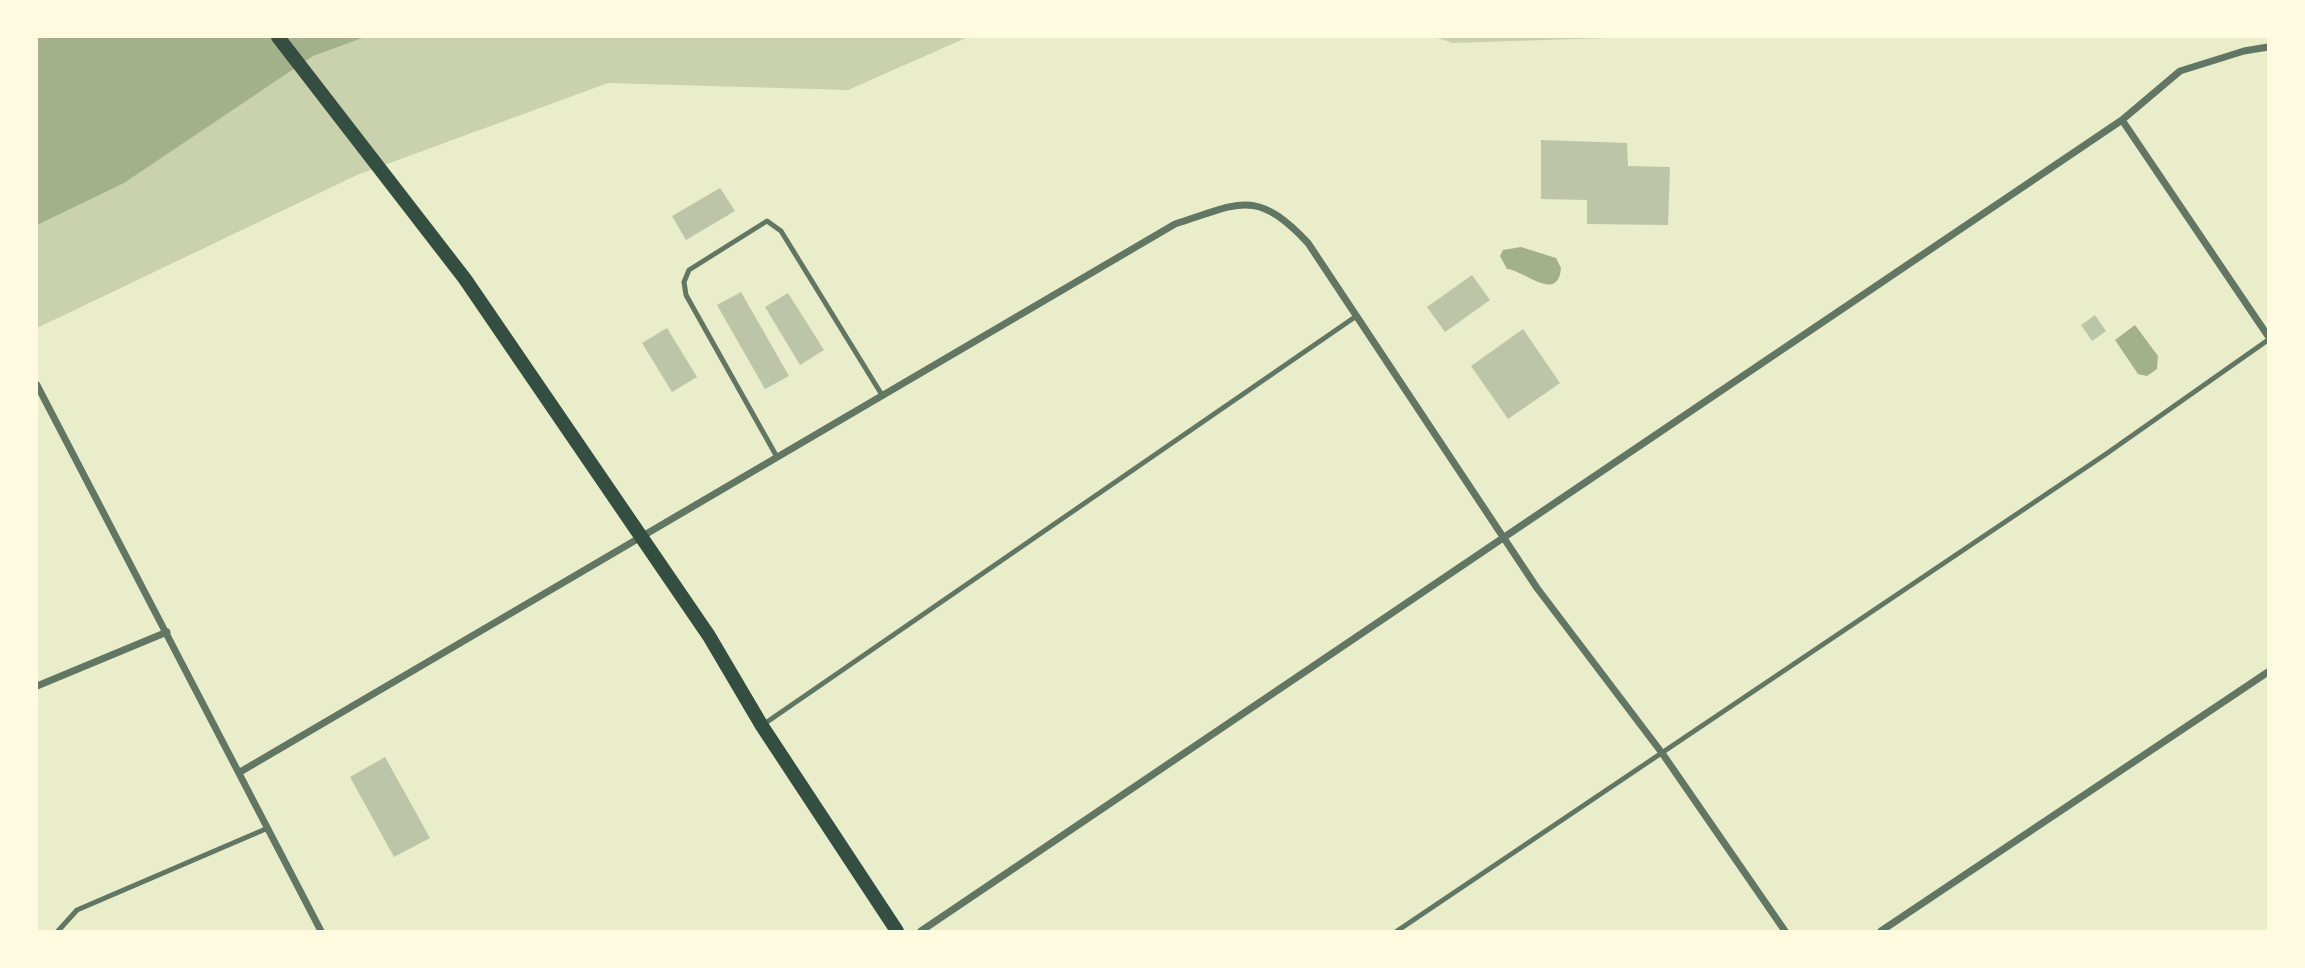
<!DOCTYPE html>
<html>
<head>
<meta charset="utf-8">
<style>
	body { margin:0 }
	#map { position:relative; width:2305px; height:968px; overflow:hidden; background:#e9edc9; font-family:"Public Sans",sans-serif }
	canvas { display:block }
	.frame { position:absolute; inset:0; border:38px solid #fefae0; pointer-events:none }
</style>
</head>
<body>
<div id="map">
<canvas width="2305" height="968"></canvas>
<div class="frame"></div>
</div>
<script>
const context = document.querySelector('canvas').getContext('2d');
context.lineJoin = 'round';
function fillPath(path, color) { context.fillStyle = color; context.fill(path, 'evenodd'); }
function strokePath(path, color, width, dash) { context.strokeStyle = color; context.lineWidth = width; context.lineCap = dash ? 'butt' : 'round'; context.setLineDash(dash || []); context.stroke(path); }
fillPath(new Path2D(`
	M37 37H968L848 90 608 83 357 175 37 328Z
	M1434 37H1638L1453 43Z`), '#cad2ad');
fillPath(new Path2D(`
	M37 37H365L313 56 124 183 37 225Z
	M1521 247 1556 258 1561 268C1558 304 1524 270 1507 269L1500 256 1503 250Z
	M2135 325 2158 356 2157 369 2147 376 2138 374 2115 340Z`), '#a3b18a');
fillPath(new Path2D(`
	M1541 140 1627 143 1628 166 1670 167 1668 225 1587 224V200L1541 199Z
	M720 188 735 211 686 240 672 216Z
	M1472 275 1490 300 1445 332 1427 307Z
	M741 292 789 376 765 389 717 305Z
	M788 293 824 350 800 365 765 307Z
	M2095 315 2106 331 2092 341 2081 325Z
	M667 328 697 377 672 392 642 343Z
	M1523 329 1560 383 1508 419 1471 366Z
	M385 757 430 838 394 857 350 777Z`), '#bcc5a7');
strokePath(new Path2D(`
	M777 457 686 295 684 282 689 270 767 221 781 231 882 395
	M764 724 1355 317
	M58 931 77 910 268 828
	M1397 931 2106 454 2268 340`), '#617663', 5);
strokePath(new Path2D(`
	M2122 120 2268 336
	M37 385 321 931
	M37 686 167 632
	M240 772 1175 224C1241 203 1256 188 1308 243L1537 588 1662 753 1785 931
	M921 931 2122 120 2180 71 2244 51 2268 47
	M1881 931 2268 672`), '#617663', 7);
strokePath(new Path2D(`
	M278 37 465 279 709 636 762 726 897 931`), '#344e41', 14);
</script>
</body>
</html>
